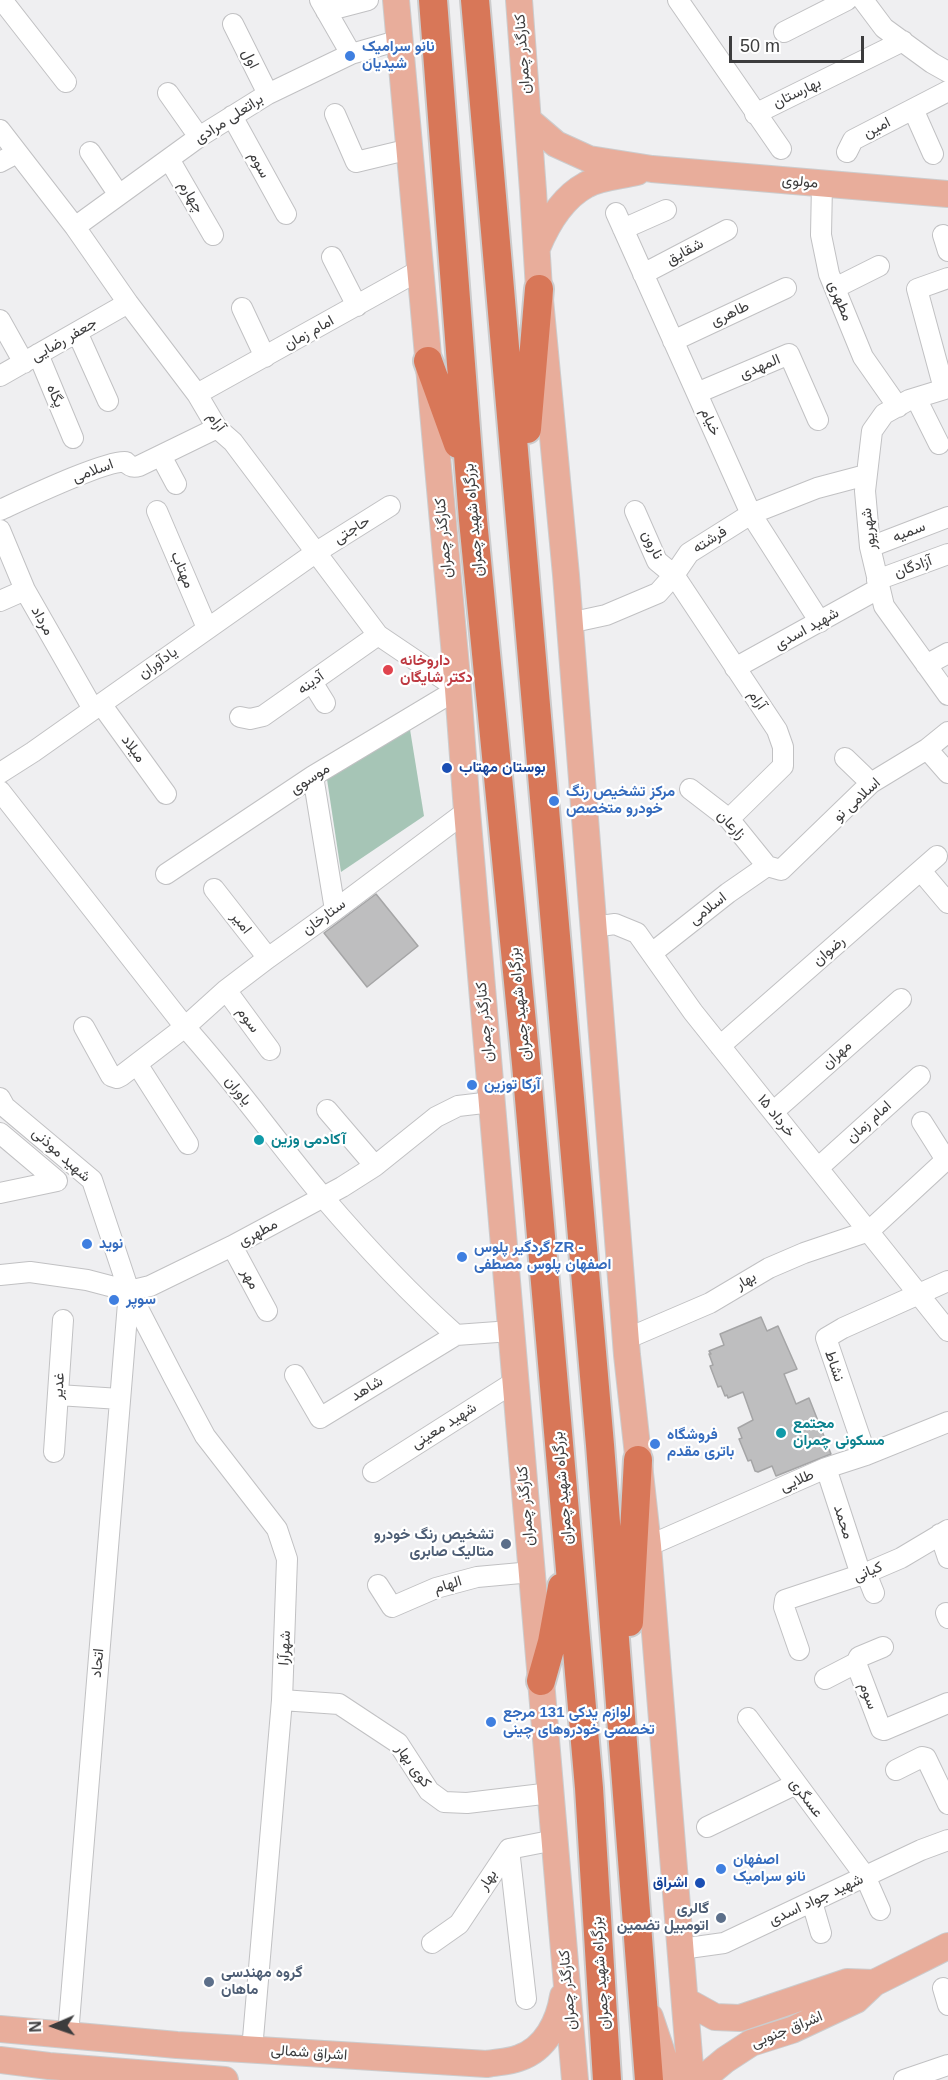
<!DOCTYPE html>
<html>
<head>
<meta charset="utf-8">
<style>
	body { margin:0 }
	#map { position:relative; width:948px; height:2080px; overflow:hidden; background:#efeff1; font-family:Arial,sans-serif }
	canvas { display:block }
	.north { position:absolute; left:24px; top:1996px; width:60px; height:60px; -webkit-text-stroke:4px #fff; paint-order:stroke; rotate:268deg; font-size:16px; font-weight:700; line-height:24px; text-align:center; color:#3c3c3d }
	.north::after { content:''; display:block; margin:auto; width:21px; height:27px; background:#3c3c3d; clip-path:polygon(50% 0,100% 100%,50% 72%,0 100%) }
	.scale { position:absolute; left:729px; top:36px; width:135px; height:27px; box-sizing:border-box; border:3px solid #3c3c3d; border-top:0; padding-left:8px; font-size:18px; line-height:21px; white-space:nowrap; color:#3c3c3d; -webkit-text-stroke:4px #fff; paint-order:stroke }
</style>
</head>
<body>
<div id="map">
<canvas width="948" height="2080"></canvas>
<div class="north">N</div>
<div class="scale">50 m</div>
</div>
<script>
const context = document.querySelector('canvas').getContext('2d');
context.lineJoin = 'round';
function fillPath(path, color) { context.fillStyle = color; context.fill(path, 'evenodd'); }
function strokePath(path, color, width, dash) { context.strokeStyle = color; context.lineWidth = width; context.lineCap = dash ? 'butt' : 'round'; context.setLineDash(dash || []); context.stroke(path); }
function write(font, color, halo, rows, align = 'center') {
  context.font = font + ' Arial,Vazirmatn,sans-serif'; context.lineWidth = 4.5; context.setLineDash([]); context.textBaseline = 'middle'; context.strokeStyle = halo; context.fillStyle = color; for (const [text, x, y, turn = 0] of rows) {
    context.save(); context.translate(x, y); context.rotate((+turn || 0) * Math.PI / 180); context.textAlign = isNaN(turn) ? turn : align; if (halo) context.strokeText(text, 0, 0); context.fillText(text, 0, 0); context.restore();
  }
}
fillPath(new Path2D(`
	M408 717 424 816 341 872 325 766Z`), '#a6c5b6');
const building = new Path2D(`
	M376 894 418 946 367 987 324 933Z
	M761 1317 767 1331 778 1326 797 1369 784 1374 796 1404 809 1398 831 1454 776 1476 772 1466 758 1472 755 1471 751 1460 748 1461 739 1439 742 1438 738 1428 753 1420 743 1392 728 1398 727 1395 725 1396 721 1386 718 1387 710 1366 713 1365 709 1354H711L709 1351 724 1345 720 1334Z`);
fillPath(building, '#bebebf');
strokePath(building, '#a5a5a6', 1.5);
const minor = new Path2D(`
	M2 0 66 82
	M320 0 351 54
	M678 0 781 149
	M863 0 884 28 932 63 948 72
	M326 11 368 0
	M233 24 268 94
	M784 32 847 0
	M168 93 199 137
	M913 109 933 154
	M335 114 356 162 410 149
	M755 114 903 41
	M232 116 286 214
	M0 130 75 227 128 303 197 394 217 428 233 442 378 635 458 689 313 776 166 874
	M90 152 119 195
	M847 152 853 140 948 91
	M169 159 213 235
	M0 162 17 153
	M822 184 821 235 829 274 863 357 898 407
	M616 213 751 514 820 622
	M75 227 199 137 268 94 351 54 400 40
	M623 229 666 210
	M943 235 948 251
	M332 257 357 306
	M643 274 727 230
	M835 288 879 266
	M242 308 265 357
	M0 320 24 363
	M77 332 108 401
	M673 341 786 288
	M38 354 73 438
	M0 376 128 303
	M948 388 909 400 884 414 872 431 865 491 870 547 884 606 948 695
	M944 389 917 289 948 278
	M697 393 789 354 818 420
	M197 394 420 270
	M916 398 939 444
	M161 456 176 484
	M0 510C22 500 108 459 126 462 130 467 133 468 139 466L217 428
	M157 511 207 628
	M635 511 657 561 674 575 777 730 783 747V766L729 819
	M0 530 25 590 93 709
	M870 547 948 517
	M877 580 948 554
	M0 601 25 590
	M569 623 606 615 658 593 674 575 689 553 751 514 817 488 866 475
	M926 665 948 653
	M735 668 878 589
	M312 682 325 703
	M101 704 166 794
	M240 717 250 719 263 716 378 635
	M927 749 948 732
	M845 758 871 783
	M0 773 33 752 315 553 390 506
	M313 776 335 910
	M690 789 729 819 767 866
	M0 791 185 1027C234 1081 276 1141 323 1197 364 1245 409 1293 456 1335L511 1331
	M767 866 781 870 871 783 927 749 948 773
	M921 871 948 903
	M214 889 268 958
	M593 927 615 924 637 933 693 1012 948 1331
	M652 953 728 893 767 866
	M226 990 270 1050
	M84 1027 111 1076 117 1078 121 1076 185 1027 226 990 268 958 335 910 467 811
	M720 1046 937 856
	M137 1064 188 1144
	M0 1098 5 1107 92 1180 129 1291 174 1378 205 1436 277 1529 287 1559 282 1700 252 2050
	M327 1110 375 1166
	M773 1112 901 999
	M922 1122 946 1160
	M0 1133 57 1181 0 1193
	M818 1168 920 1076
	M232 1246 267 1311
	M0 1275 30 1272 87 1280 129 1291 150 1286 232 1246 342 1187 375 1166 436 1117 458 1106 492 1102
	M626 1339 710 1303 769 1268 804 1253 869 1231 948 1158
	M295 1375 320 1418 456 1335
	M58 1395 120 1399
	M54 1452 63 1320
	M866 1455 826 1338 843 1328 948 1281
	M826 1468 861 1575
	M373 1472 516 1381
	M940 1534 948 1558
	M648 1546 826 1468 866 1455 948 1422
	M866 1573 874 1593
	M378 1585 392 1607 436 1588 477 1577 532 1572
	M946 1613 948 1618
	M799 1650 784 1607 785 1600 866 1573 901 1558 948 1530
	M856 1663 881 1729 884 1730 948 1703
	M825 1679 856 1663 859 1657 883 1647
	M282 1700 339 1704 398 1743 429 1791 444 1802 467 1803 551 1793
	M748 1718 865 1876 880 1910
	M896 1770 922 1757 926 1758 948 1804
	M707 1827 796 1784
	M509 1849 526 1999
	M812 1902 821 1933
	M432 1943 459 1924 509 1849 555 1840
	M681 1949 724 1943 921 1850 948 1840
	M943 1988 948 2005
	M68 2035 129 1291
	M904 2080 948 2065`);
const major = new Path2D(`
	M396 0 458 689 467 811 575 2080
	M519 0 533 191 539 289 566 575 627 1355 648 1546 691 2080
	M528 120 556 144 589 159 652 169 948 194
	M537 248C547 224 562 198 586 185 600 177 621 176 637 172
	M686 2001 715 2017 740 2018 847 1982 874 1983
	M650 2017 666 2065 668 2080
	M0 2029 177 2045 487 2064C497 2062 509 2062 519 2058 546 2049 559 2021 563 1996
	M0 2060 49 2066 225 2080
	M701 2080 725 2060 751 2043 792 2030 856 2000 874 1983 948 1946`);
const highway = new Path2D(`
	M433 0 473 520 526 1064 589 1788 607 2080
	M475 0 600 1445 649 2080
	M428 361 458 444
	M527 429 539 289
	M629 1622 638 1460
	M541 1681 552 1642 562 1587`);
strokePath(minor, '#c1c1c3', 22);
strokePath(major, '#cccccd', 28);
strokePath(highway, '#cccccd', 32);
strokePath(minor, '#fff', 20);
strokePath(major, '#e8ad9b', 26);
strokePath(highway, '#d87758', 28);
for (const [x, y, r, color] of [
	[350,56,6,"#3f7fe0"],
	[388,670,6,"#e0444e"],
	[447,768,6,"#1a4fb4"],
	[554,801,6,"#3f7fe0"],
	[472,1085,6,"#3f7fe0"],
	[259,1140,6,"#0f9aa8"],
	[87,1244,6,"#3f7fe0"],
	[462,1257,6,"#3f7fe0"],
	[114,1300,6,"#3f7fe0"],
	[781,1433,6,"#0f9aa8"],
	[655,1444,6,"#3f7fe0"],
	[506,1544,6,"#5c6f8a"],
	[491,1722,6,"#3f7fe0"],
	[721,1869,6,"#3f7fe0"],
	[700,1883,6,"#1a4fb4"],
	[721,1918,6,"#5c6f8a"],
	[209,1982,6,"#5c6f8a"]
]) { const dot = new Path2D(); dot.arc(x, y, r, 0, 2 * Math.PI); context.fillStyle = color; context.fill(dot); strokePath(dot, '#fff', 2); }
write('bold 15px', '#366cbe', '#fff', [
	["نانو سرامیک",362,47],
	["شیدیان",362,64],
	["مرکز تشخیص رنگ",566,792],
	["خودرو متخصص",566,809],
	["آرکا توزین",484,1085],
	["نوید",99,1244],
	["گردگیر پلوس ZR -",474,1248],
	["اصفهان پلوس مصطفی",474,1265],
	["سوپر",126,1300],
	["فروشگاه",667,1435],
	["باتری مقدم",667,1452],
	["لوازم یدکی 131 مرجع",503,1713],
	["تخصصی خودروهای چینی",503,1730],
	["اصفهان",733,1860],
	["نانو سرامیک",733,1877]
], 'left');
write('15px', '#3c3c3d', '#fff', [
	["کنارگذر چمران",523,54,-94],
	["اول",250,59,63],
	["بهارستان",797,93,-26],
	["براتعلی مرادی",229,119,-33],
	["امین",877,128,-27],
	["سوم",259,165,61],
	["مولوی",800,182,5],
	["چهارم",191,197,59],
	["شقایق",685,252,-28],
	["مطهری",840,301,68],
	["طاهری",730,314,-25],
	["امام زمان",309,333,-29],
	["جعفر رضایی",64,340,-30],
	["المهدی",760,367,-23],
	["پگاه",55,396,67],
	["آرام",216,422,53],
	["خیام",710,422,66],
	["اسلامی",93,471,-20],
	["بزرگراه شهید چمران",474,520,-95],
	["شهریور",869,529,-97],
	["حاجتی",352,530,-32],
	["سمیه",909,532,-21],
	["کنارگذر چمران",444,538,-95],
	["فرشته",710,540,-32],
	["نارون",652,545,63],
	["آزادگان",913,567,-20],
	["مهتاب",182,570,67],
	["مرداد",42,621,61],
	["شهید اسدی",807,629,-29],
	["یادآوران",158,663,-35],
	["آدینه",311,683,-35],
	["آرام",757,700,55],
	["میلاد",133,749,54],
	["موسوی",310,779,-33],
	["اسلامی نو",857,800,-42],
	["زارعان",731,825,46],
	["اسلامی",708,909,-38],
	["ستارخان",324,917,-36],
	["امیر",241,923,52],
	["رضوان",829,951,-41],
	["بزرگراه شهید چمران",520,1004,-96],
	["سوم",248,1020,54],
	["کنارگذر چمران",485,1022,-95],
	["مهران",837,1055,-42],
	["یاوران",238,1091,51],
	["۱۵ خرداد",776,1116,51],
	["امام زمان",869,1122,-42],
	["شهید موذنی",61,1155,42],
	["مطهری",258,1233,-28],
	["مهر",250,1279,62],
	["بهار",746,1281,-30],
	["نشاط",834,1366,71],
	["غدیر",59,1386,-86],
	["شاهد",367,1389,-31],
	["شهید معینی",444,1426,-32],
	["طلایی",797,1481,-23],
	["بزرگراه شهید چمران",563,1488,-95],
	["کنارگذر چمران",526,1506,-95],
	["محمد",843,1522,72],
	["کیانی",868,1572,-22],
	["الهام",448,1585,-17],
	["شهرآرا",285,1648,-87],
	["اتحاد",98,1663,-85],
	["سوم",868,1696,69],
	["کوی بهار",413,1766,54],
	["عسگری",806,1798,53],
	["بهار",488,1880,-56],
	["شهید جواد اسدی",816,1900,-25],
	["بزرگراه شهید چمران",601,1973,-94],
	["کنارگذر چمران",568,1990,-95],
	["اشراق جنوبی",787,2030,-22],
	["اشراق شمالی",309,2053,4]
]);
write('bold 15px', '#be3a42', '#fff', [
	["داروخانه",400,661],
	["دکتر شایگان",400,678]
], 'left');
write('bold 15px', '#164399', '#fff', [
	["بوستان مهتاب",459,768],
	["اشراق",688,1883,"right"]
], 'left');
write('bold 15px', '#0d838f', '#fff', [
	["آکادمی وزین",271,1140],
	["مجتمع",793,1424],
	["مسکونی چمران",793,1441]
], 'left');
write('bold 15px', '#4e5e75', '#fff', [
	["تشخیص رنگ خودرو",494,1535],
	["متالیک صابری",494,1552],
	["گالری",709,1909],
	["اتومبیل تضمین",709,1926],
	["گروه مهندسی",221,1973,"left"],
	["ماهان",221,1990,"left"]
], 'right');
</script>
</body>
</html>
